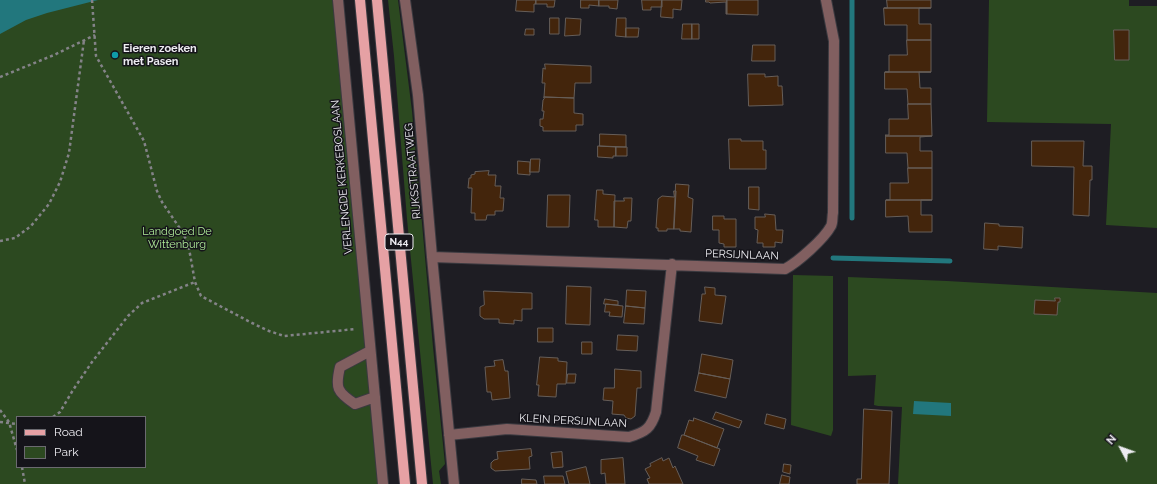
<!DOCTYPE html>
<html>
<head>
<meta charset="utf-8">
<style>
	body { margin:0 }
	#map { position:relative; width:1157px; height:484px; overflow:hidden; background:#1e1d23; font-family:Raleway,sans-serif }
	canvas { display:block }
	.legend { position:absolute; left:16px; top:416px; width:130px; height:52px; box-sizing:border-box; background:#15141a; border:1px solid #6b6a70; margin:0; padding:5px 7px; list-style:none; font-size:12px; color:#edecf1 }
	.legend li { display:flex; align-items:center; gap:8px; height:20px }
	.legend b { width:20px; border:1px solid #6b6a70 }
	.north { position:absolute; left:1101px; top:428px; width:40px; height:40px; -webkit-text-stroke:3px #15141a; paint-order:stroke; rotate:311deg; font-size:11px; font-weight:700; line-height:16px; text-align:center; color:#edecf1 }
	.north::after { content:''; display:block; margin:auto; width:14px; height:18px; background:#edecf1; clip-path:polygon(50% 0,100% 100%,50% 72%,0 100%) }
</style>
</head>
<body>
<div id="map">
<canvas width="1157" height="484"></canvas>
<ul class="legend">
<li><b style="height:5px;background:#e6a1a4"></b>Road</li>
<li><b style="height:11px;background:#2c4920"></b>Park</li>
</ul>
<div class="north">N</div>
</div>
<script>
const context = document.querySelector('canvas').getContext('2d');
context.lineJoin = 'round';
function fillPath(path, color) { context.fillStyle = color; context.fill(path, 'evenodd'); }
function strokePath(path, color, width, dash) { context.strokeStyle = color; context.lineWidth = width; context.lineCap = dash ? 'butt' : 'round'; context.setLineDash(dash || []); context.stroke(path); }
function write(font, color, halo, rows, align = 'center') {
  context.font = font + ' Raleway,sans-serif'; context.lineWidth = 3; context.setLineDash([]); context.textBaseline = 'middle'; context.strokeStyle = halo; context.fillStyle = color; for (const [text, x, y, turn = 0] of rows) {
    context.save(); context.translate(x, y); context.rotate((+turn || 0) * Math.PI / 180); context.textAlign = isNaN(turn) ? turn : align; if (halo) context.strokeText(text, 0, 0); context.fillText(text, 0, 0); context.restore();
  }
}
fillPath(new Path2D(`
	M0 0H334L378 484H0ZM17 417H145V467H17Z
	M388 0H398L412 111 433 347 445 464 439 471 441 484H433L407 219 394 56Z
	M989 0H1129V6H1157V228L1106 225 1111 124 987 122Z
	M793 275 833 276V430L831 436 791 425Z
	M848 277 947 281 1157 293V484H898L902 407 878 406 874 405 876 375 848 376Z`), '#2c4920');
fillPath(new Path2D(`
	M0 0H98L47 13 26 20 0 34Z
	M914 401 951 403V416L913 414Z`), '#22777d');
strokePath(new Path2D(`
	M852 218V0
	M833 258 950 261`), '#22777d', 5);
const building = new Path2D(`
	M517 0H536V4H534V12L516 11Z
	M536 0H555L554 7H547V4H536Z
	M581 0H599V6L589 5V8H581Z
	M599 0H618L617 9 609 8V6H599Z
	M642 0H662V7H651V10H643Z
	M662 0H682L681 10 673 9V18L661 17Z
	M706 0H727V14H726V2L710 3 709 2H706Z
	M727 0H758V15L727 14Z
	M887 0H931V8H884H887Z
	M884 8H931H919V24H931V40H907V25H885Z
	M550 18H559V34H550Z
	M566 18 581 19 580 35 565 36Z
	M617 18H626V37L616 36Z
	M683 24H692V39H682Z
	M692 24H699V39H692Z
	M626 28H639L638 37H626Z
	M526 29H534V35H525Z
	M1114 30H1129V60H1115Z
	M907 40H931V72H885H889V55H907Z
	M753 45H775V61H752Z
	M545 64 591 66V83H575L574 98 544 97 545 83H542L543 68 545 69Z
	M885 72H931H919L920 88H931V104H908L907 89H885Z
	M748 74H765V77L778 76V86H782L783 105 749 106Z
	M544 97 574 98V113L583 114V125H576V131H543V127L540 126V119H543L544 111H542L543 100 544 99Z
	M908 104H931L932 136H886L885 135H889V119H908Z
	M600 134 626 135V147L600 146Z
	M886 136H932L920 137V151H932V168H908L907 153H886Z
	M729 139H741V141H763V150H766V169H730Z
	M1032 141H1084L1083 166H1092V180H1090L1089 216 1073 215 1074 167 1032 166Z
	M598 146 616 147V156H613V158L598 157Z
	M616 147H627V156H616Z
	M531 159H540L539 172H530Z
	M518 161 530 162V175L518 174Z
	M908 168H932V200H886H890V183H908Z
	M489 171 488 175H496L495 186H501L500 198H504L503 211H495V215H487L486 220H475V213H471L472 188H468L469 178H471V175L475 174V172Z
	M676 184 689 185 688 197 693 199 691 232 680 231V229H674Z
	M749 187H759V210L749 209Z
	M597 190H603V194L615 195 614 227H598V220H595Z
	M674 191H676L674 229H667V231H658V228H656L658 199 662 196 674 197Z
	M548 195H570L569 227H547Z
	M624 198H632L631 221H628L627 228 614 227V201H624Z
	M886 200H932H921V215H932V232H909L908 216 886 217Z
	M765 214 775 215 776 230H783L782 243 775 242V247H763V243H757L758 230 755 229V217H765Z
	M713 216H724V219H736V247H724V244L719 243V230H713Z
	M985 223 999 224V226L1023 227 1022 248 998 246V250L984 249Z
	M567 286 591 287 590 325 566 324Z
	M705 287 715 288V295L726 296 722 324 699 321 702 294H705Z
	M627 290 646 291 645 308 626 306Z
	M484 291 532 293V309H522V321L514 320V324L499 323V319H484L480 316V307L484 305Z
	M1055 298H1060V302H1058L1057 315 1034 314 1035 300 1055 301Z
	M605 299 618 301V305L604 304Z
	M606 304 623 306 622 317 609 316 610 312H605Z
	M626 306 645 308 644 324 624 323Z
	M538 328H553V342H538Z
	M618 335 638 336 637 351 617 350Z
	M582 342H592V354H582Z
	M702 354 733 360 730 379 699 373Z
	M540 357 558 358V361L567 362 566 384H557L556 397 538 396 539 385H537Z
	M503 360 505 371H508L510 398 492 400 491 392H487L485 367 495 366 494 361Z
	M615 369 641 371V388H637L635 416 631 419 626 418 624 415 612 414 613 401 603 400 604 388H614Z
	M699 373 730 379 726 398 695 391Z
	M568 374H576L575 383H567Z
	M864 409 892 411 889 484H857V479H861Z
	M716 412 742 421 739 428 713 419Z
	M767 414 786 419 784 429 765 424Z
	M694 418 724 429 717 448 684 435 689 420 693 421Z
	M682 435H684L720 449 714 466 696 460 698 456 678 448Z
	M531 449 532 456 529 457 530 469 495 471 491 468V463L494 460 498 459 497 452Z
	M562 452 563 467 553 468 551 453Z
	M623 458 625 484H606L605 473 601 474V460Z
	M662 458 663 461 669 458 673 468 675 466 683 484H649L647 479 650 478 645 469 651 466 650 464Z
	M784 464 791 465 790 474 783 472Z
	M586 467 590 484H569L566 472Z
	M782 475 790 477 789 484H780Z
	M544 476H563L565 484H545Z
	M522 479 536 480 537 484H522Z`);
fillPath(building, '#43250c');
strokePath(building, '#665e59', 1);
const minor = new Path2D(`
	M338 0 383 484
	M405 0 418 95 432 257 454 484
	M432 257 785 269C798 262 824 239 831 226 833 222 832 217 833 213L834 41 826 0
	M370 351 340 367C335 388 337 392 355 404L375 397
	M449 435 507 429 629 437C646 432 651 428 656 412L672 264`);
const major = new Path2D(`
	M360 0 405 484
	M377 0 422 484`);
strokePath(minor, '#3b3a40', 12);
strokePath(major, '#3b3a40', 12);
strokePath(new Path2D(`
	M92 0 96 56 144 141 157 191 162 202 181 230 188 243 195 282 201 296 252 323 269 331 284 336 356 329
	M0 77 54 55 95 35
	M0 241 15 238 31 226 49 204 60 182 69 153 84 40
	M0 410 9 422 17 450
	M53 417 60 412 73 390 92 362 128 316 142 303 195 282
	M0 422 17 424
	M22 467 25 484`), '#848388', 2.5, [3, 3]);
strokePath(minor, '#815f60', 10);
strokePath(major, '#e6a1a4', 10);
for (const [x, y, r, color] of [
	[115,55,4,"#0f9aa8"]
]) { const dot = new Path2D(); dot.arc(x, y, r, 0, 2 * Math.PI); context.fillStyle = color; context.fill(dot); strokePath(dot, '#15141a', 1.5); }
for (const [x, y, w] of [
	[399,242,28]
]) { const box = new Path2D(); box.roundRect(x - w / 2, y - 8, w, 16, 3); context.fillStyle = '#15141a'; context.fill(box); strokePath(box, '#edecf1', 1); }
write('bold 10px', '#edecf1', null, [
	["N44",399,242]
]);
write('bold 11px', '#edecf1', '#15141a', [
	["Eieren zoeken",123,49],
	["met Pasen",123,62]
], 'left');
write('11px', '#edecf1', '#15141a', [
	["RIJKSSTRAATWEG",413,171,-95],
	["VERLENGDE KERKEBOSLAAN",342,177,-95],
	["PERSIJNLAAN",742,255,2],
	["KLEIN PERSIJNLAAN",573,421,3]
]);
write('11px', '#afec98', '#15141a', [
	["Landgoed De",177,232],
	["Wittenburg",177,245]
]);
</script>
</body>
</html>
